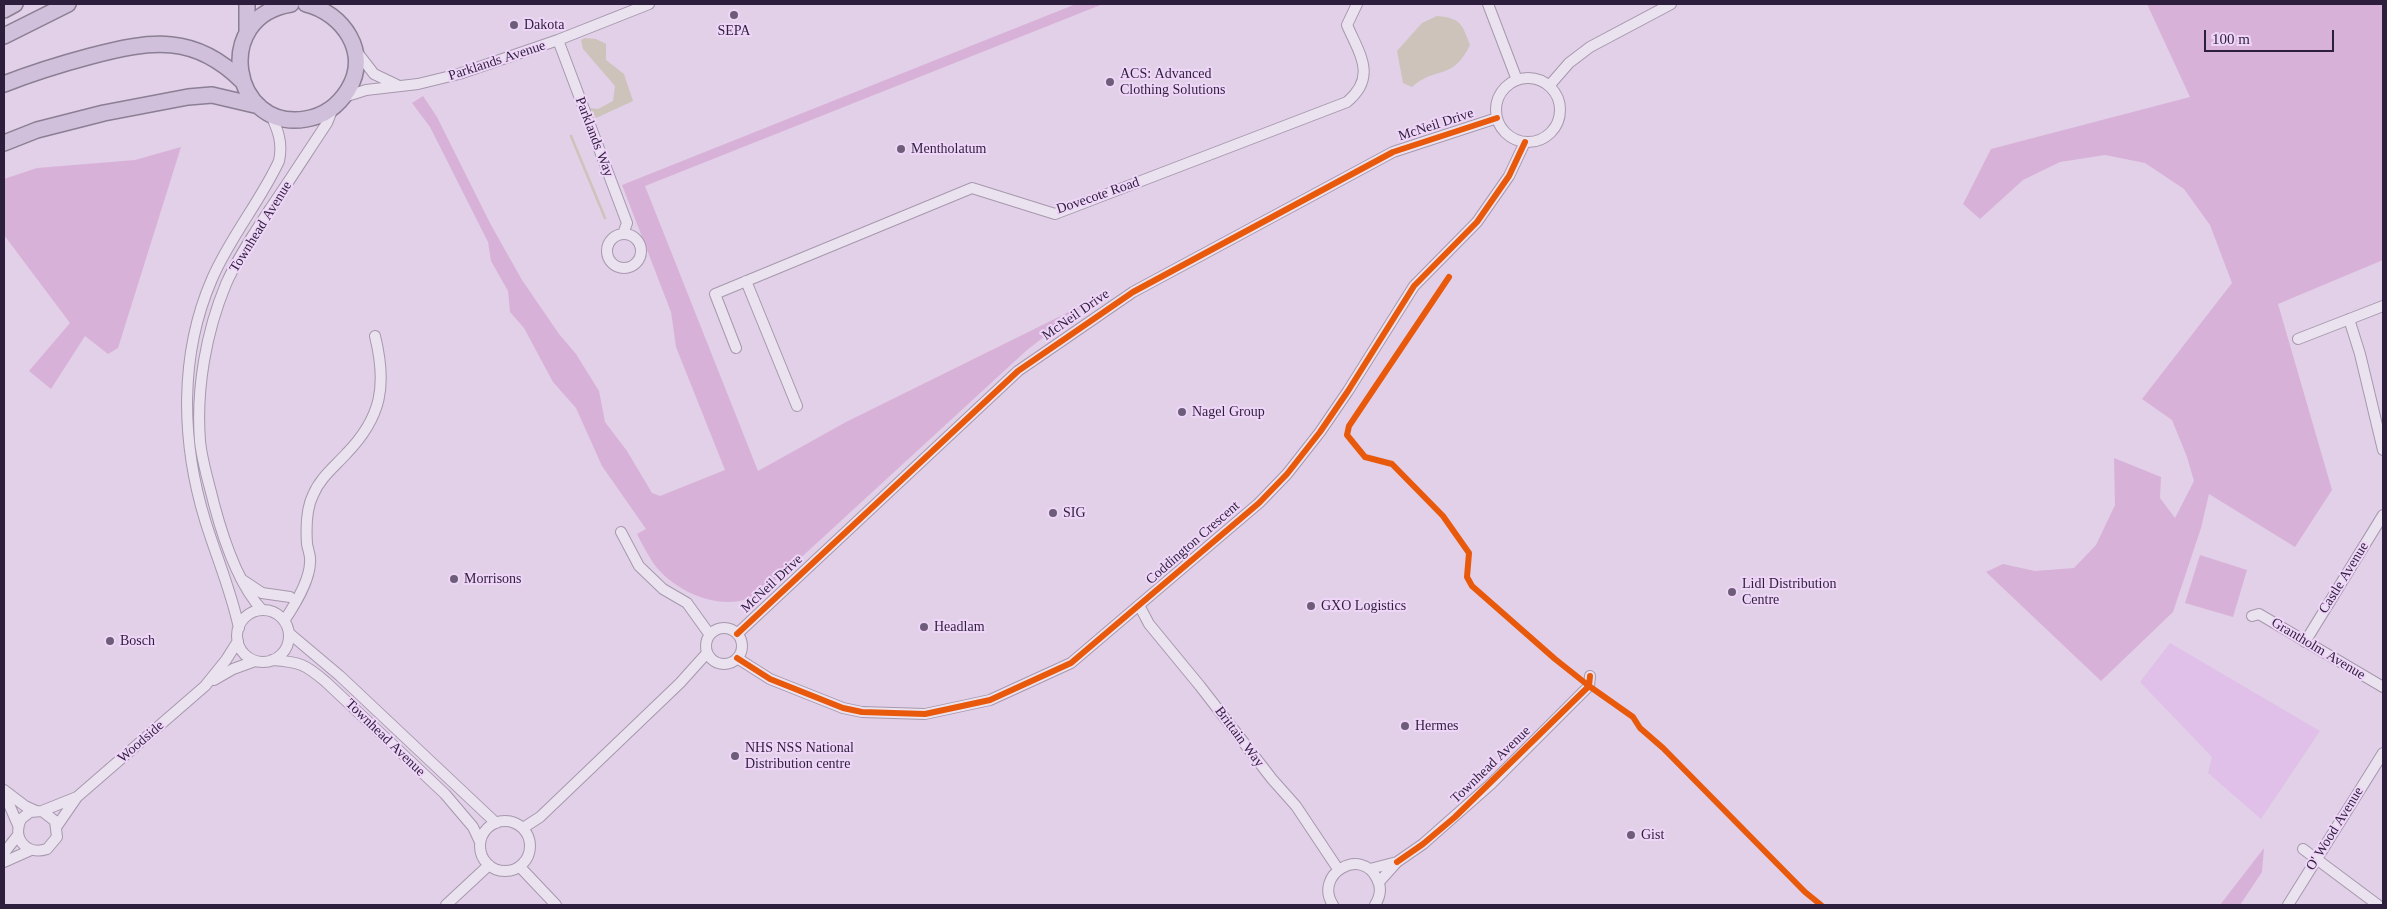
<!DOCTYPE html>
<html>
<head>
<meta charset="utf-8">
<style>
	body { margin:0 }
	#map { position:relative; width:2387px; height:909px; overflow:hidden; background:#e1d0e8; font-family:Georgia,serif }
	canvas { display:block }
	.frame { position:absolute; inset:0; border:5px solid #2e1e3e; pointer-events:none }
	.scale { position:absolute; left:2204px; top:30px; width:130px; height:22px; box-sizing:border-box; border:2px solid #2e1e3e; border-top:0; padding-left:6px; font-size:15px; line-height:18px; white-space:nowrap; color:#2e1e3e; -webkit-text-stroke:4px #efd6f8; paint-order:stroke }
</style>
</head>
<body>
<div id="map">
<canvas width="2387" height="909"></canvas>
<div class="frame"></div>
<div class="scale">100 m</div>
</div>
<script>
const context = document.querySelector('canvas').getContext('2d');
context.lineJoin = 'round';
function fillPath(path, color) { context.fillStyle = color; context.fill(path, 'evenodd'); }
function strokePath(path, color, width, dash) { context.strokeStyle = color; context.lineWidth = width; context.lineCap = dash ? 'butt' : 'round'; context.setLineDash(dash || []); context.stroke(path); }
function write(font, color, halo, rows, align = 'center') {
  context.font = font + ' Georgia,serif'; context.lineWidth = 4; context.setLineDash([]); context.textBaseline = 'middle'; context.strokeStyle = halo; context.fillStyle = color; for (const [text, x, y, turn = 0] of rows) {
    context.save(); context.translate(x, y); context.rotate((+turn || 0) * Math.PI / 180); context.textAlign = isNaN(turn) ? turn : align; if (halo) context.strokeText(text, 0, 0); context.fillText(text, 0, 0); context.restore();
  }
}
fillPath(new Path2D(`
	M2170 643 2320 731 2261 819 2208 773 2212 757 2140 682Z`), '#e0c0e8');
fillPath(new Path2D(`
	M1076 4H1103L645 186 758 471 846 422 1089 302 1027 350 782 575C772 582 761 594 750 598 718 611 674 591 654 564 648 555 642 544 637 534L646 529 602 466 576 408 553 382 524 328 510 312 508 291 491 261 488 242 430 127 412 103 423 96 437 117 491 225 522 280 559 334 576 354 599 391 605 422 627 451 652 493 660 496 725 470 676 347 671 312 622 185Z
	M2147 4H2383V260L2278 304 2332 490 2295 547 2209 494 2201 528 2173 612 2101 681 1986 572 2003 564 2035 571 2074 568 2096 545 2115 505 2114 458 2161 477 2160 498 2175 518 2194 481 2187 457 2172 420 2142 399 2232 283 2210 225 2184 189 2145 163 2105 155 2060 162 2023 180 1980 219 1963 204 1991 149 2190 97Z
	M181 147 118 348 108 354 85 336 51 389 29 371 70 323 4 235V179L37 168 135 160Z
	M2200 555 2247 570 2233 617 2185 603Z
	M2264 848 2262 872 2240 905H2220Z`), '#d8b1d8');
fillPath(new Path2D(`
	M1437 16C1461 18 1462 24 1470 45 1452 82 1436 65 1412 87L1403 83 1397 51 1422 23Z
	M585 38 596 39 606 44V60L624 74 633 101 596 118 590 108 598 109 613 101 615 86 583 49 581 40Z`), '#cdc3ba');
strokePath(new Path2D(`
	M571 136 605 218`), '#cdc3ba', 2.5);
const minor = new Path2D(`
	M1488 4 1517 80
	M558 40 627 223 623 234
	M357 52 374 74 397 85
	M1496 110a32 32 0 1 1 64 0a32 32 0 1 1-64 0Z
	M1549 86 1569 63 1590 47 1671 4
	M344 97 366 90 418 84 459 74 558 40 649 4
	M607 251a17 17 0 1 1 34 0a17 17 0 1 1-34 0Z
	M746 281 797 406
	M2349 319 2360 354 2383 450
	M2298 339 2383 306
	M736 348 715 294 972 188 1055 214 1347 102C1377 77 1360 55 1347 25L1357 4
	M621 532 639 566 663 589 687 603 710 635
	M241 579 262 593 290 597
	M1139 605 1149 624 1200 686 1272 779 1296 806 1338 869
	M262 610C238 584 223 538 214 504 209 483 202 462 200 441 196 389 206 332 226 284 237 259 253 235 268 212 288 183 307 153 327 123L333 108
	M237 636a26 26 0 1 1 52 0a26 26 0 1 1-52 0Z
	M2252 616 2259 614 2383 687
	M284 621C294 606 310 581 310 562 311 556 308 550 307 544 306 529 306 509 313 495 320 478 334 467 346 454 382 417 387 385 375 336
	M239 628C231 590 216 556 205 520 181 441 179 355 212 279 230 237 260 202 279 161 283 143 278 130 270 113
	M706 646a18 18 0 1 1 36 0a18 18 0 1 1-36 0Z
	M289 633 340 676 496 823
	M737 634 1018 371 1133 292 1393 152 1497 118
	M2305 642 2383 515
	M737 658 770 679 843 708 862 712 925 714 990 700 1071 663 1259 503 1287 474 1320 432 1348 391 1414 286 1477 222 1509 176 1525 142
	M272 660C300 662 305 664 326 682L445 794 473 827 480 842
	M214 680 233 669 255 661
	M4 790 25 806 36 811
	M4 793 18 825
	M42 811 55 821 57 837 47 849C26 856 12 838 21 819L30 812 42 811 77 797
	M480 846a25 25 0 1 1 50 0a25 25 0 1 1-50 0Z
	M57 826 77 797 205 686 226 660 238 641
	M523 828 540 817 680 683 707 653
	M2303 849 2378 905
	M4 853 18 835
	M4 862 31 850
	M520 867 556 905
	M1370 869 1397 862 1423 844 1491 784 1589 686 1590 676
	M1379 882 1397 862
	M446 905 489 865
	M1333 905C1313 874 1362 846 1377 879 1382 888 1380 897 1375 905
	M2288 905 2383 753`);
const highway = new Path2D(`
	M291 4C212 16 231 132 306 119 324 116 338 106 348 90 371 53 343 13 306 4
	M4 10 15 4
	M247 32V4
	M4 36 68 4
	M4 84C32 73 61 64 91 56 151 40 195 34 242 81
	M4 143 37 130 104 113 188 97 212 95 259 106`);
strokePath(minor, '#a698ad', 12);
strokePath(highway, '#8b7f93', 18);
strokePath(minor, '#ebe2ef', 10);
strokePath(highway, '#d1c0db', 15);
strokePath(new Path2D(`
	M1449 277 1349 426 1347 435 1365 457 1392 464 1443 516 1469 553 1467 577 1472 586 1555 659 1589 686 1633 717 1640 728 1663 748 1805 892 1821 905
	M737 634 1018 371 1133 292 1393 152 1497 118
	M737 658 770 679 843 708 862 712 925 714 990 700 1071 663 1259 503 1287 474 1320 432 1348 391 1414 286 1477 222 1509 176 1525 142
	M1397 862 1423 844 1455 817 1589 686 1590 676`), '#e8590c', 6);
for (const [x, y, r, color] of [
	[734,15,5,"#6d5c7a"],
	[514,25,5,"#6d5c7a"],
	[1110,82,5,"#6d5c7a"],
	[901,149,5,"#6d5c7a"],
	[1182,412,5,"#6d5c7a"],
	[1053,513,5,"#6d5c7a"],
	[454,579,5,"#6d5c7a"],
	[1732,592,5,"#6d5c7a"],
	[1311,606,5,"#6d5c7a"],
	[924,627,5,"#6d5c7a"],
	[110,641,5,"#6d5c7a"],
	[1405,726,5,"#6d5c7a"],
	[735,756,5,"#6d5c7a"],
	[1631,835,5,"#6d5c7a"]
]) { const dot = new Path2D(); dot.arc(x, y, r, 0, 2 * Math.PI); context.fillStyle = color; context.fill(dot); strokePath(dot, '#efd6f8', 2); }
write('14px', '#2e1e3e', '#efd6f8', [
	["Dakota",524,25],
	["SEPA",734,31,"center"],
	["ACS: Advanced",1120,74],
	["Clothing Solutions",1120,90],
	["Mentholatum",911,149],
	["Nagel Group",1192,412],
	["SIG",1063,513],
	["Morrisons",464,579],
	["Lidl Distribution",1742,584],
	["Centre",1742,600],
	["GXO Logistics",1321,606],
	["Headlam",934,627],
	["Bosch",120,641],
	["Hermes",1415,726],
	["NHS NSS National",745,748],
	["Distribution centre",745,764],
	["Gist",1641,835]
], 'left');
write('14px', '#2e1e3e', '#efd6f8', [
	["Parklands Avenue",497,61,-18],
	["McNeil Drive",1436,125,-18],
	["Parklands Way",594,137,69],
	["Dovecote Road",1098,196,-19],
	["Townhead Avenue",261,227,-58],
	["McNeil Drive",1076,315,-35],
	["Coddington Crescent",1193,543,-41],
	["Castle Avenue",2344,578,-58],
	["McNeil Drive",772,584,-43],
	["Grantholm Avenue",2318,649,31],
	["Brittain Way",1239,737,53],
	["Townhead Avenue",385,738,44],
	["Woodside",141,742,-41],
	["Townhead Avenue",1491,765,-44],
	["O' Wood Avenue",2335,829,-58]
]);
</script>
</body>
</html>
